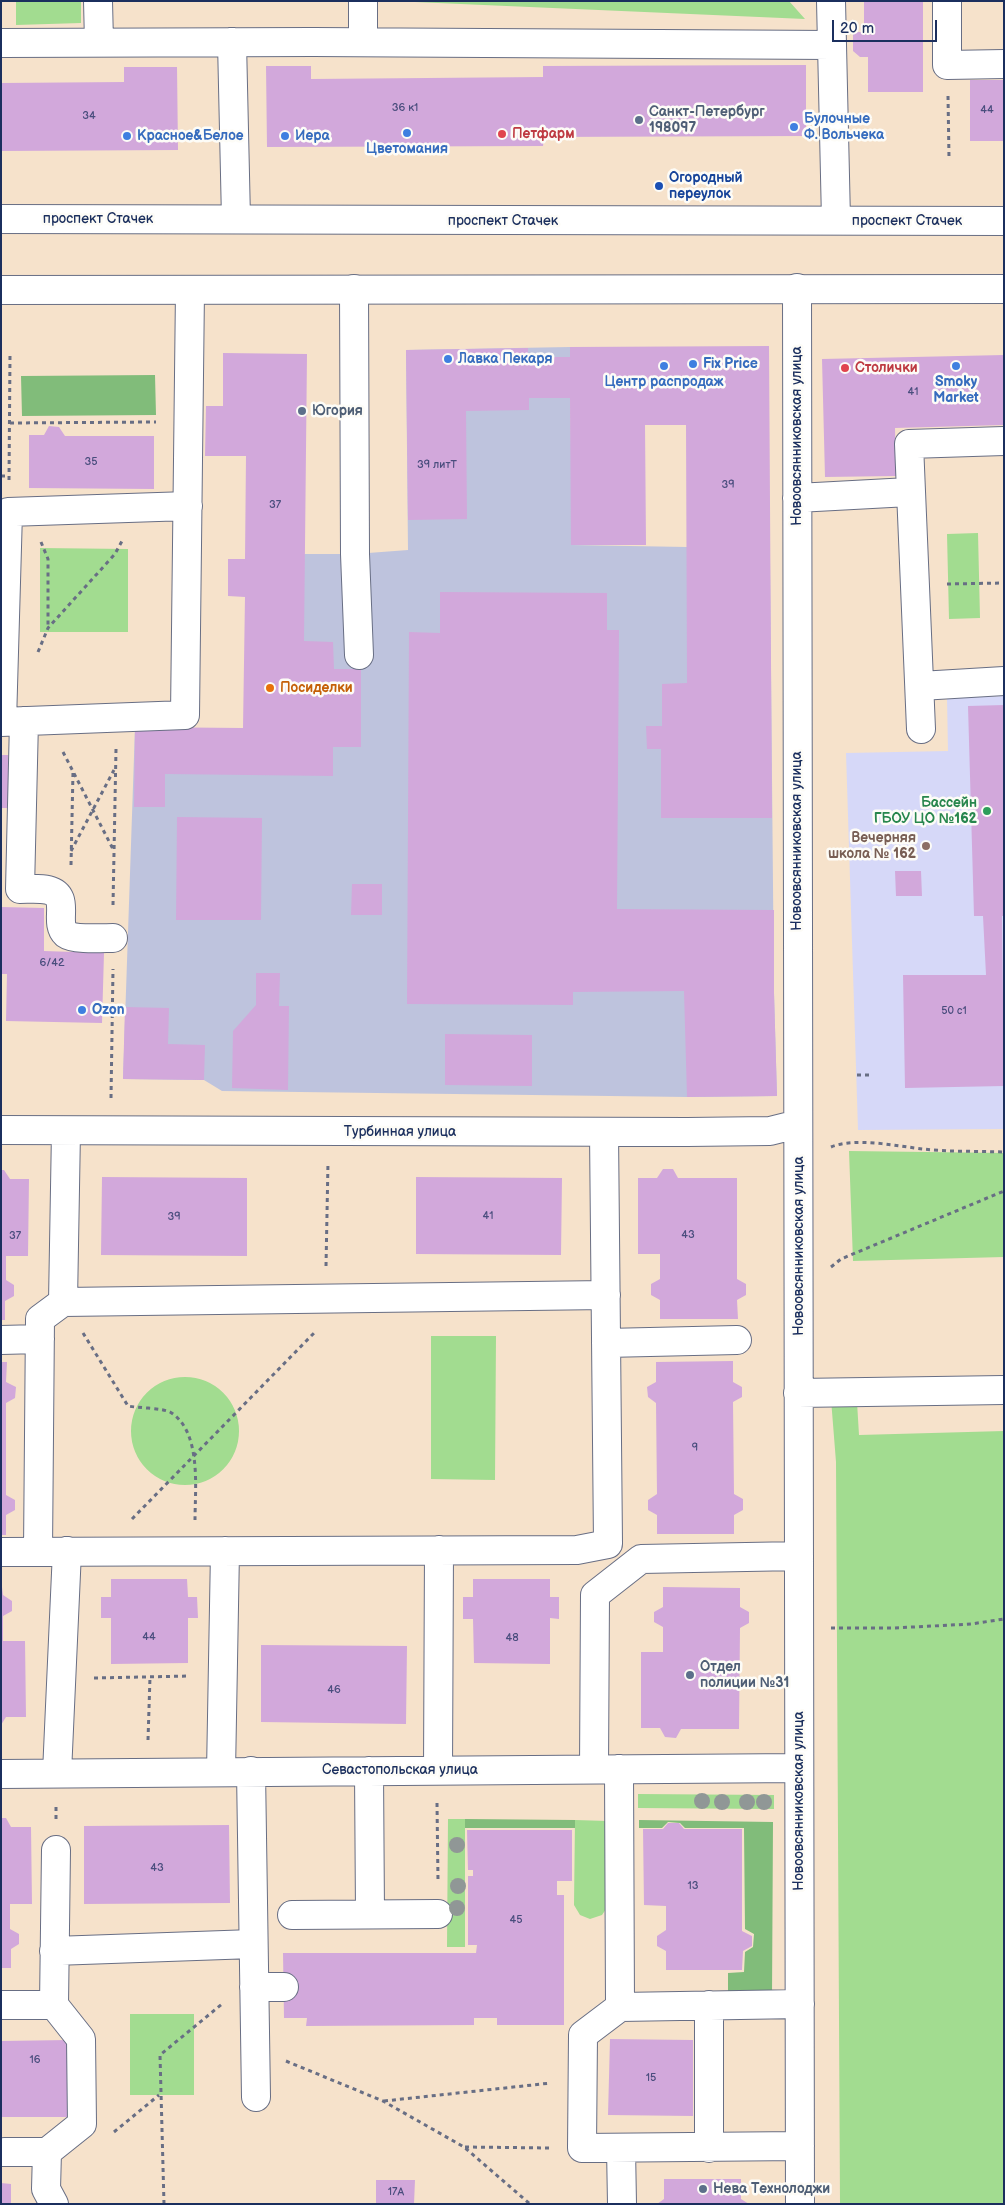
<!DOCTYPE html>
<html>
<head>
<meta charset="utf-8">
<style>
	body { margin:0 }
	#map { position:relative; width:1005px; height:2205px; overflow:hidden; background:#f6e2cb; font-family:"Balsamiq Sans",sans-serif }
	canvas { display:block }
	.frame { position:absolute; inset:0; border:2px solid #1b2f5e; pointer-events:none }
	.scale { position:absolute; left:832px; top:20px; width:105px; height:22px; box-sizing:border-box; border:2px solid #1b2f5e; border-top:0; padding-left:6px; font-size:15px; line-height:18px; white-space:nowrap; color:#1b2f5e; -webkit-text-stroke:4px #fdfcf7; paint-order:stroke }
</style>
</head>
<body>
<div id="map">
<canvas width="1005" height="2205"></canvas>
<div class="frame"></div>
<div class="scale">20 m</div>
</div>
<script>
const context = document.querySelector('canvas').getContext('2d');
context.lineJoin = 'round';
function fillPath(path, color) { context.fillStyle = color; context.fill(path, 'evenodd'); }
function strokePath(path, color, width, dash) { context.strokeStyle = color; context.lineWidth = width; context.lineCap = dash ? 'butt' : 'round'; context.setLineDash(dash || []); context.stroke(path); }
function write(font, color, halo, rows, align = 'center') {
  context.font = font + ' "Balsamiq Sans",sans-serif'; context.lineWidth = 5; context.setLineDash([]); context.textBaseline = 'middle'; context.strokeStyle = halo; context.fillStyle = color; for (const [text, x, y, turn = 0] of rows) {
    context.save(); context.translate(x, y); context.rotate((+turn || 0) * Math.PI / 180); context.textAlign = isNaN(turn) ? turn : align; if (halo) context.strokeText(text, 0, 0); context.fillText(text, 0, 0); context.restore();
  }
}
fillPath(new Path2D(`
	M1004 696V1129L858 1130 846 753 948 751 947 698Z`), '#d6d8f8');
fillPath(new Path2D(`
	M570 347 572 545 687 547 729 562H770L774 993 777 1096 687 1097 222 1091 204 1080 123 1079 135 727 243 742 304 554H355L408 550 406 350Z`), '#bec3dd');
fillPath(new Path2D(`
	M16 1H81V23L16 25Z
	M392 1H789L805 19Z
	M978 533 980 618 949 619 947 534Z
	M40 548 128 549V632H40Z
	M849 1151 1004 1153V1257L853 1261Z
	M431 1336H496L495 1480 431 1479Z
	M131 1431a54 54 0 1 1 108 0a54 54 0 1 1-108 0Z
	M831 1399 857 1402 859 1435 1004 1431V2204H840L836 1462Z
	M638 1794 774 1795V1809L638 1808Z
	M448 1819H465V1947H447Z
	M575 1820 608 1821V1906L602 1915 590 1919 580 1915 574 1905Z
	M130 2014H194V2095H130Z`), '#a2dc90');
fillPath(new Path2D(`
	M155 375 156 415 22 416 21 376Z
	M465 1819 575 1820V1828H465Z
	M639 1820 773 1822 772 1996H728V1973L744 1972 745 1952 753 1947 754 1934 745 1929 744 1828H685L680 1823 668 1822 662 1828H639Z`), '#81bc7a');
fillPath(new Path2D(`
	M864 1H923V92H868V57H860L853 51V32H864Z
	M806 65V136L544 137 543 146 267 147 266 66H311V79L543 77V66Z
	M124 67H177L178 150 1 151V83L124 82Z
	M970 80H1004V141H970Z
	M769 346 772 818H661V749H647L646 726H662V684L687 683 686 425H645L646 545H571L570 398H529V410L466 411 467 519 408 520 406 350 528 348V357H570V347Z
	M223 353 307 354 304 641 333 642 334 669H361V747H333V776L165 774V807H134L135 727 243 728 245 597 228 596V559H245L246 456H205L206 406H223Z
	M1004 355V425L895 428 896 476 825 477 822 359Z
	M49 426 59 427 65 436H154V489L29 488V435H44Z
	M440 592 607 593V630H619L617 909 774 910V993L777 1096 687 1097 684 991 573 992V1005L407 1004 409 632 440 633Z
	M1004 705V916H1002L1004 1086 905 1088 903 975H986L983 916H974L968 706Z
	M1 755H8V808H1Z
	M177 817 262 818 261 920H176Z
	M895 871H921L922 896H896Z
	M352 884H382V915H351Z
	M1 907 44 908V951L104 953 102 1023 6 1021 7 974H1Z
	M256 973H280L279 1006H289L288 1090 232 1088 233 1031 256 1005Z
	M125 1007 169 1008 168 1044 205 1045 204 1080 123 1079Z
	M445 1034 532 1035V1086L445 1085Z
	M663 1169H673L678 1178H737V1279L746 1284V1295L737 1300 738 1319H660V1300L651 1295V1284L660 1279V1254H638V1178H657Z
	M1 1170H4L10 1179H29L28 1256H6V1280L14 1285V1296L5 1301V1320H1Z
	M102 1177 247 1178V1256L101 1255Z
	M416 1177 562 1178 561 1255 416 1254Z
	M733 1361V1382L742 1387V1397L733 1402 734 1494 743 1499V1510L734 1515V1534H657V1515L648 1510V1500L657 1494 656 1403 648 1397 647 1387 656 1382V1362Z
	M1 1362H7L6 1382 16 1387 15 1398 6 1403V1495L15 1500V1510L6 1515V1535H1Z
	M1 1579 3 1595 12 1601V1611L3 1616V1641H25L26 1717H6L1 1725Z
	M111 1579H187L188 1597H197L198 1618H188V1663L111 1664V1618H101V1597H111Z
	M473 1579H550V1597H559V1619L550 1618V1664L474 1663 473 1619H463V1597H473Z
	M663 1587 740 1588V1607L749 1612V1623L740 1628 739 1729H681L676 1738 665 1737 660 1728H641V1652H663V1627L654 1622V1612L663 1607Z
	M261 1645 407 1646 406 1724 261 1722Z
	M1 1818H6L11 1827H31L32 1904H10V1929L19 1934V1944L11 1949V1968H1Z
	M668 1823H679L684 1829H742V1931L752 1936V1946L743 1951 742 1970H666V1951L657 1946V1936L666 1930V1906L644 1905 643 1829H663Z
	M229 1825 230 1903 84 1904V1826Z
	M467 1830H572V1881H557V1895H564V2025H497V2018H474V2025L306 2026 307 2018H284L283 1953H476L477 1945H468V1876H473V1870H468Z
	M610 2039 693 2040V2116L608 2115Z
	M69 2040V2117H1V2041Z
	M664 2179H741V2199L749 2204H657L664 2199Z
	M376 2180H415L414 2204H376Z
	M1 2183 11 2184V2204H1Z`), '#d2a8db');
const minor = new Path2D(`
	M98 1 99 42
	M363 1V42
	M831 1 836 220
	M947 1V65L1004 64
	M232 42 236 219
	M1 43 313 42 832 45
	M797 288 800 2204
	M354 289 355 554 359 655
	M797 498 909 492
	M920 686 1004 681
	M24 721 20 889C29 889 40 888 48 890 72 896 53 922 66 934 74 940 103 938 113 938
	M1 722 185 715 190 290
	M2 722 8 512 188 506
	M921 729 909 444 1004 441
	M1 1130 687 1132 770 1131 798 1124
	M63 1302 66 1131
	M1 1340 40 1339
	M606 1343 737 1340
	M798 1393 1004 1390
	M38 1551 40 1319 63 1302 606 1295
	M1 1552 577 1550 608 1544 604 1132
	M594 1769 595 1595 641 1559 799 1556
	M619 1769 620 2007 583 2035 582 2148 800 2146
	M438 1770 439 1550
	M251 1771 256 2097
	M369 1771 370 1914
	M221 1772 225 1551
	M57 1773 67 1551
	M1 1774 799 1768
	M292 1915 438 1914
	M54 1951 253 1944
	M254 1987H284
	M1 2005H54L56 1850
	M709 2005V2148
	M620 2007 800 2004
	M621 2148 622 2204
	M4 2152H47L46 2189 54 2204
	M47 2152 82 2124 81 2039 54 2005`);
const major = new Path2D(`
	M1 219 1004 221
	M1 290 1004 289`);
strokePath(minor, '#686e84', 30);
strokePath(major, '#686e84', 30);
strokePath(new Path2D(`
	M948 96 949 158
	M10 423 156 422
	M1 476H9
	M9 480 10 355
	M41 542 48 559V627
	M947 584 1004 583
	M38 652 48 628 115 554 122 541
	M63 752 114 851
	M71 851 114 770
	M71 865 73 772
	M113 905 116 749
	M857 1075H869
	M111 1098 113 969
	M831 1147C856 1137 896 1146 923 1149 949 1152 977 1151 1004 1152
	M326 1266 328 1162
	M831 1267 841 1259 1004 1191
	M83 1333 128 1406C138 1408 162 1408 170 1412 202 1431 195 1489 195 1520
	M132 1519 315 1332
	M831 1628H894L971 1624 1004 1619
	M94 1678 190 1676
	M148 1740 150 1677
	M437 1803 438 1881
	M56 1819V1805
	M286 2061 383 2101 464 2147 530 2204
	M384 2101 551 2083
	M114 2132 159 2095
	M465 2147 551 2148
	M164 2204 160 2055 222 2004`), '#686e84', 3, [4, 4]);
strokePath(minor, '#fff', 28);
strokePath(major, '#fff', 28);
context.fillStyle = '#909796';
for (const [x, y] of [
	[702,1801],
	[722,1802],
	[747,1802],
	[764,1802],
	[457,1845],
	[458,1886],
	[457,1908]
]) { context.beginPath(); context.arc(x, y, 8, 0, 2 * Math.PI); context.fill(); }
for (const [x, y, r, color] of [
	[639,120,5,"#5c6f8a"],
	[794,127,5,"#3f7fe0"],
	[407,133,5,"#3f7fe0"],
	[502,134,5,"#e0444e"],
	[127,136,5,"#3f7fe0"],
	[285,136,5,"#3f7fe0"],
	[659,186,5,"#1a4fb4"],
	[448,359,5,"#3f7fe0"],
	[693,364,5,"#3f7fe0"],
	[664,366,5,"#3f7fe0"],
	[956,366,5,"#3f7fe0"],
	[845,368,5,"#e0444e"],
	[302,411,5,"#5c6f8a"],
	[270,688,5,"#e8710a"],
	[987,811,5,"#2e9e5b"],
	[926,846,5,"#8d6e63"],
	[82,1010,5,"#3f7fe0"],
	[690,1675,5,"#5c6f8a"],
	[703,2189,5,"#5c6f8a"]
]) { const dot = new Path2D(); dot.arc(x, y, r, 0, 2 * Math.PI); context.fillStyle = color; context.fill(dot); strokePath(dot, '#fdfcf7', 2); }
write('11px', '#494d7d', null, [
	["36 к1",405,108],
	["44",987,110],
	["34",89,116],
	["41",913,392],
	["35",91,462],
	["39 литТ",437,465],
	["39",728,485],
	["37",275,505],
	["6/42",52,963],
	["50 с1",954,1011],
	["41",488,1216],
	["39",174,1217],
	["43",688,1235],
	["37",15,1236],
	["9",695,1448],
	["44",149,1637],
	["48",512,1638],
	["46",334,1690],
	["43",157,1868],
	["13",693,1886],
	["45",516,1920],
	["16",35,2060],
	["15",651,2078],
	["17А",396,2192]
]);
write('bold 14px', '#4e5e75', '#fdfcf7', [
	["Санкт-Петербург",649,112],
	["198097",649,128],
	["Югория",312,411],
	["Отдел",700,1667],
	["полиции №31",700,1683],
	["Нева Технолоджи",713,2189]
], 'left');
write('bold 14px', '#366cbe', '#fdfcf7', [
	["Булочные",804,119],
	["Ф. Вольчека",804,135],
	["Красное&Белое",137,136],
	["Иера",295,136],
	["Цветомания",407,149,"center"],
	["Лавка Пекаря",458,359],
	["Fix Price",703,364],
	["Центр распродаж",664,382,"center"],
	["Smoky",956,382,"center"],
	["Market",956,398,"center"],
	["Ozon",92,1010]
], 'left');
write('bold 14px', '#be3a42', '#fdfcf7', [
	["Петфарм",512,134],
	["Столички",855,368]
], 'left');
write('bold 14px', '#164399', '#fdfcf7', [
	["Огородный",669,178],
	["переулок",669,194]
], 'left');
write('14px', '#1b2f5e', '#fdfcf7', [
	["проспект Стачек",98,219],
	["проспект Стачек",503,221],
	["проспект Стачек",907,221],
	["Новоовсянниковская улица",797,436,-90],
	["Новоовсянниковская улица",797,841,-90],
	["Турбинная улица",400,1132],
	["Новоовсянниковская улица",799,1246,-90],
	["Севастопольская улица",400,1770],
	["Новоовсянниковская улица",799,1801,-90]
]);
write('bold 14px', '#c56008', '#fdfcf7', [
	["Посиделки",280,688]
], 'left');
write('bold 14px', '#27864d', '#fdfcf7', [
	["Бассейн",977,803],
	["ГБОУ ЦО №162",977,819]
], 'right');
write('bold 14px', '#785e54', '#fdfcf7', [
	["Вечерняя",916,838],
	["школа № 162",916,854]
], 'right');
</script>
</body>
</html>
